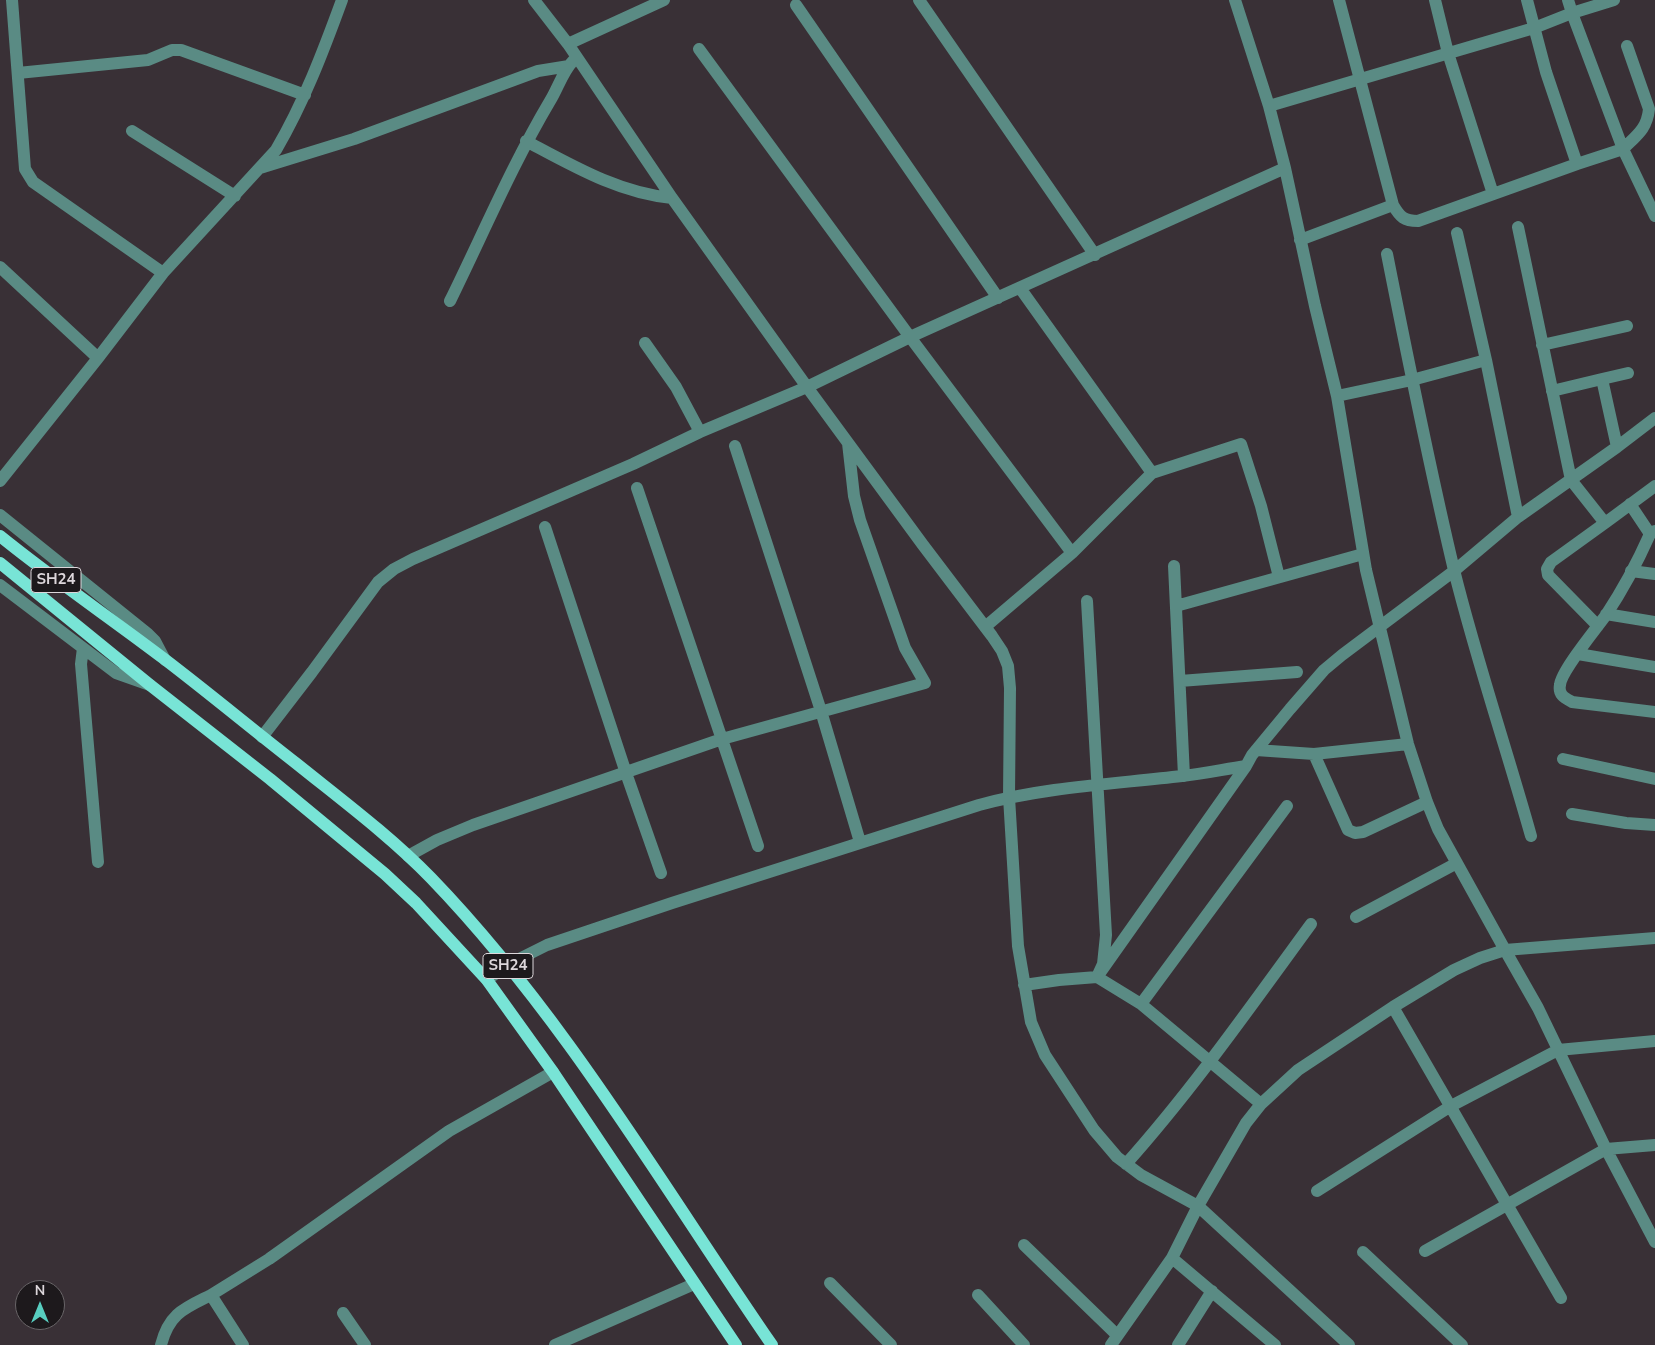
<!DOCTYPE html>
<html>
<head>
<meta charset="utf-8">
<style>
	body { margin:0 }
	#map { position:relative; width:1655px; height:1345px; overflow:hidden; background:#393036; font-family:"Nunito Sans",sans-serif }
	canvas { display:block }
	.north { position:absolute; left:15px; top:1280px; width:50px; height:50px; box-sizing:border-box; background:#1d191c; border:1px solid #696568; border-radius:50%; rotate:0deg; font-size:14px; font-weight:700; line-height:20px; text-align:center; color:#dcd6da }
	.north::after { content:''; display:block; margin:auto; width:18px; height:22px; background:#58cec0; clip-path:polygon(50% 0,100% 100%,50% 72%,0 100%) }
</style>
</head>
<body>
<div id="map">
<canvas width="1655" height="1345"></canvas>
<div class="north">N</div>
</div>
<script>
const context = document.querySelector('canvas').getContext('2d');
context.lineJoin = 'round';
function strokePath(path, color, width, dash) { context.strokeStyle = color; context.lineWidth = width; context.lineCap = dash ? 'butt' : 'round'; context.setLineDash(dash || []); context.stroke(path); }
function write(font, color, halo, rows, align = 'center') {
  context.font = font + ' "Nunito Sans",sans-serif'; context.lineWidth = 5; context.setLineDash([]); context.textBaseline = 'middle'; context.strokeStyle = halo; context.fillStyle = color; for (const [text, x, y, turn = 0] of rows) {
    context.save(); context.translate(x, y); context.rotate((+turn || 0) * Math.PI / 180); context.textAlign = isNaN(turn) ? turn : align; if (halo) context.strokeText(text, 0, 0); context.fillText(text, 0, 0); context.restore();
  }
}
strokePath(new Path2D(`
	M12 0 25 169 33 182 163 273
	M919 0 1095 255
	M1235 0 1269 106 1534 28 1572 13 1568 0
	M1339 0 1393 205C1400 217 1404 221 1418 221L1577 164
	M1435 0 1448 53 1493 194
	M1527 0 1546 72 1577 164 1623 149 1655 216
	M1614 0 1572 13 1623 149C1637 135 1647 129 1649 109L1627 46
	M796 5 998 298
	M568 44 664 0
	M699 49 910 337 1072 553
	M18 73 148 60 172 50H181L305 95
	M1269 106 1285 168
	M132 131 235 196
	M526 141C573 166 619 193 672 198
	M260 168 354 139 538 71 569 66
	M1518 227 1571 480 1605 523 1655 486
	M1457 233 1486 360 1518 517
	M1300 240 1393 205
	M1387 254C1408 360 1429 465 1454 570 1476 659 1506 747 1531 836
	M0 267 98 358
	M1020 288 1152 473
	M450 301C483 234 512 165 550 101 558 88 563 71 573 61
	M645 343 676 387 700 432
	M1542 345 1627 326
	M1602 379 1628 373
	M1552 391 1602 379 1617 447
	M1337 396 1412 380 1486 360
	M735 446 821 711 860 842
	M0 481 98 358 163 273 276 150C304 102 323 52 342 0
	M637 488 758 846
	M1630 504 1650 534
	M0 515 148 634 155 641 165 660
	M545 527 626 773 661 873
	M1655 531 1650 534C1638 561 1622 591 1606 615 1596 629 1561 671 1560 685 1558 695 1565 698 1572 702L1655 712
	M1174 566 1184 776
	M1631 571 1655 574
	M0 585 116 673 150 685
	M1087 601 1106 935 1103 964 1097 977 1141 1004 1261 1104
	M1176 606 1363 554
	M1606 614 1655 622
	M1598 626 1548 575 1547 569 1551 562 1605 523
	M985 627 1072 553 1152 473 1241 444 1261 506 1279 577
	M83 648 81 664 98 862
	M1578 654 1655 667
	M1180 681 1297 672
	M262 737 312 672 378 582 394 569 413 559 633 464 700 432 807 387 672 198 568 44 534 0
	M1256 750 1314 754 1408 744
	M1314 754 1348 830 1355 833 1363 832 1427 802
	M1563 759 1655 779
	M1572 814 1626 823 1655 825
	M408 856 437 840 473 825 722 739 925 683 905 648 860 520 854 496 848 443
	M1356 917 1457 863
	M487 980 507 965 547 945 672 903 979 805C1045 787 1114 784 1182 776 1203 774 1225 769 1246 766L1252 755 1290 709 1324 670 1342 655 1454 571 1518 517 1617 447 1655 418
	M1024 985 1059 980 1097 977 1246 766
	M1141 1004 1287 806
	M1393 1007 1561 1298
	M1126 1164C1193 1089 1251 1006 1311 924
	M1317 1191 1451 1106 1558 1050 1655 1041
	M1024 1245 1117 1335
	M1425 1251 1606 1149 1655 1145
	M1363 1252 1462 1345
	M1172 1258 1275 1345
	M830 1283 891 1345
	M211 1295 269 1259 449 1131 553 1072
	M978 1295 1024 1345
	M343 1313 365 1345
	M161 1345C169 1313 185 1308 211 1295L243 1345
	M555 1345 694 1284
	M1111 1345 1172 1258 1198 1206 1246 1123 1261 1104 1298 1070 1393 1007 1454 970 1480 958 1505 950 1655 938
	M1178 1345 1212 1291
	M1349 1345 1198 1206 1141 1175 1117 1157 1094 1130 1045 1055 1031 1022 1018 946 1009 797 1010 688 1008 666 1002 651 992 636 923 545 807 387 910 337 1285 168 1315 306 1337 396 1366 570 1408 744 1427 802 1438 829 1505 950 1538 1008 1606 1149 1655 1242`), '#5a8b84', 12);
strokePath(new Path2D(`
	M0 536C53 579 109 617 163 658 209 693 252 729 297 764 343 801 390 836 431 878 565 1017 663 1187 772 1345
	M0 563 150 685 270 779 385 874 416 903 487 980 553 1072 736 1345`), '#78e4d6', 12);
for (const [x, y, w] of [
	[56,580,50],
	[508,966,50]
]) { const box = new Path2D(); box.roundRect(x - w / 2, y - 12.5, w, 25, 4); context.fillStyle = '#1d191c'; context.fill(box); strokePath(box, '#dcd6da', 1); }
write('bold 15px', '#dcd6da', null, [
	["SH24",56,580],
	["SH24",508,966]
]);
</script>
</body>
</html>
